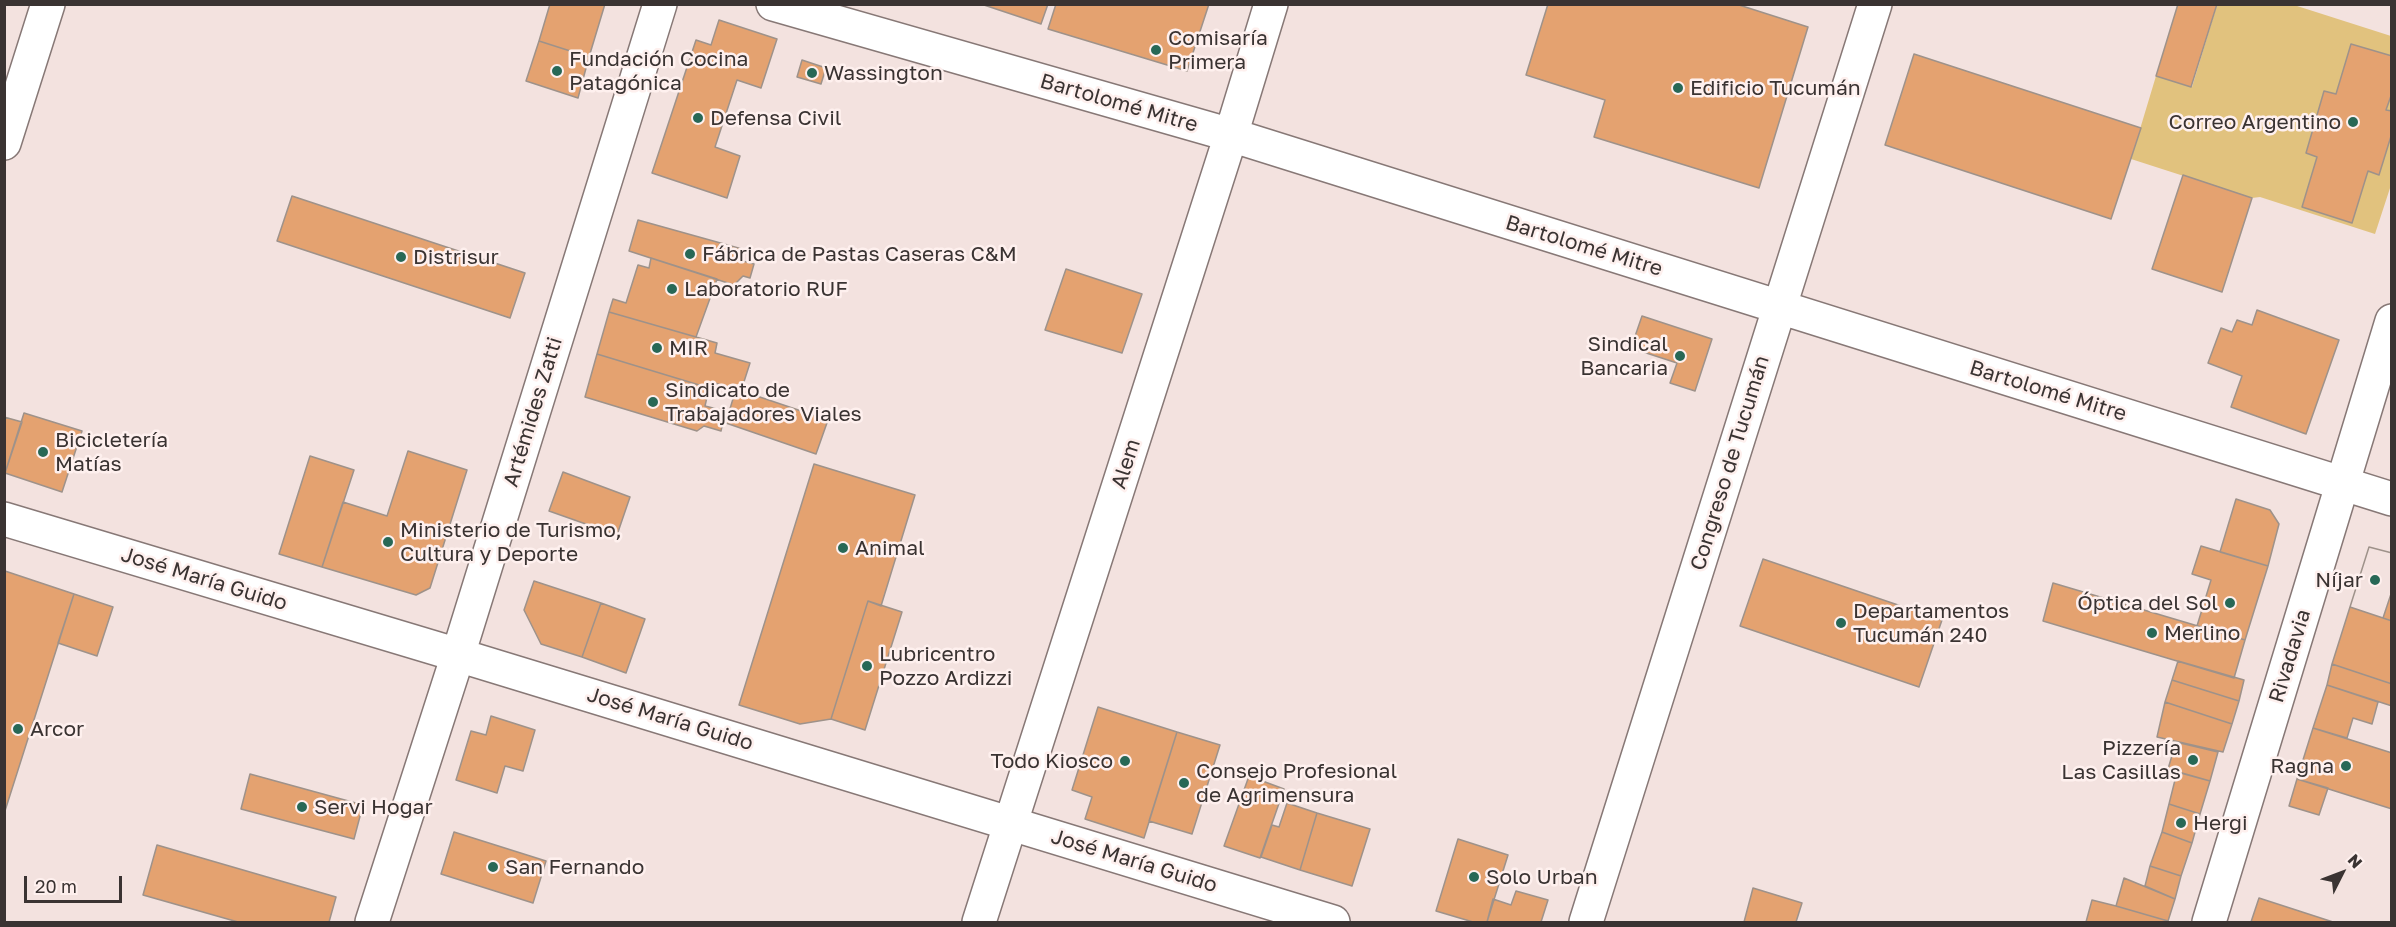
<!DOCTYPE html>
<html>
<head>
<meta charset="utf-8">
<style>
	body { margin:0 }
	#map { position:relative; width:2396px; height:927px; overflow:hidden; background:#f3e2df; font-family:"Golos Text",sans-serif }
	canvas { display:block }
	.frame { position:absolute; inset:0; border:6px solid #3a3332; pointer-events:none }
	.north { position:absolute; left:2312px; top:843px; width:60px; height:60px; -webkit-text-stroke:4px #fef0ee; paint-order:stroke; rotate:48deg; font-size:16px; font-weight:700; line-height:24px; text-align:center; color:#3a3332 }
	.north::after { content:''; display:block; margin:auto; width:21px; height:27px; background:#3a3332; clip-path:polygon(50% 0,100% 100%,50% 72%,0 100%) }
	.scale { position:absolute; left:24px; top:876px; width:98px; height:27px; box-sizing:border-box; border:3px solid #3a3332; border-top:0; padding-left:8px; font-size:18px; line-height:21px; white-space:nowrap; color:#3a3332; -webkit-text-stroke:4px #fef0ee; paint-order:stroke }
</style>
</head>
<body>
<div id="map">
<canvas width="2396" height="927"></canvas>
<div class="frame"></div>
<div class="north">N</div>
<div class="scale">20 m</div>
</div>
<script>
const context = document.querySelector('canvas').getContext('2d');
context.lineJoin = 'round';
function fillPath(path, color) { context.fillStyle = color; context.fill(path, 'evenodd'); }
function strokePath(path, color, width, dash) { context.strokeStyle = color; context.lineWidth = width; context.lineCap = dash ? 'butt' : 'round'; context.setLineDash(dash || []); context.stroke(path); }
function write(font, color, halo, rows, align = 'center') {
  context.font = font + ' "Golos Text",sans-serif'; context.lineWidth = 5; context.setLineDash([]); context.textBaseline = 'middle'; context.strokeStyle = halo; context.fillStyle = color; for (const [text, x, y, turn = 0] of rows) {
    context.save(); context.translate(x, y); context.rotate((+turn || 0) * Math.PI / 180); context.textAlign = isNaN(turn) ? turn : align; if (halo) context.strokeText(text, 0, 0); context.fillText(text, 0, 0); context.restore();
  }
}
fillPath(new Path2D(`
	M2217 5H2294L2391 36V185L2375 234 2260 197 2252 198 2131 159 2156 76 2192 87Z`), '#e1c27e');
const building = new Path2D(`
	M550 4H605L589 57 539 41Z
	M981 4H1048L1041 24Z
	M1056 4H1209L1187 71 1048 29Z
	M1548 4H1736L1808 27 1759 188 1594 137 1605 100 1526 75Z
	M2178 4H2217L2191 87 2156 76Z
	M719 20 777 39 761 88 737 80 715 147 740 156 727 198 652 173 696 40 711 45Z
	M539 41 589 57 578 98 526 81Z
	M2351 44 2392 56V93L2386 110 2392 111V133L2379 175 2368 171 2352 223 2302 207 2317 157 2306 153 2324 91 2336 94Z
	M1914 54 2141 128 2111 219 1885 145Z
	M802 60 826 68 821 84 797 77Z
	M2183 175 2252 198 2222 292 2152 269Z
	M292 196 525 273 510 318 277 241Z
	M638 220 742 249 739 260 754 264 750 278 743 276 734 285 629 251Z
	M651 258 717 279 696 337 609 312 613 299 626 303 638 265 649 268Z
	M1066 269 1142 294 1122 353 1045 330Z
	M2257 310 2339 340 2306 434 2231 407 2242 376 2208 363 2221 328 2232 332 2237 320 2252 325Z
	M609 312 717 343 715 353 750 363 741 391 711 382 709 388 597 354Z
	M1642 316 1712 339 1695 391 1670 383 1677 363 1631 348Z
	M597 354 709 388 705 406 729 412 736 389 828 420 816 454 723 422 721 431 704 426 697 431 585 397Z
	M24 413 82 431 62 492 5 473Z
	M4 417 22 422 5 473H4Z
	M408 451 467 470 430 588 416 595 322 567 343 502 387 516Z
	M310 456 354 470 322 567 279 554Z
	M814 464 915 495 881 606 868 601 831 719 800 724 739 705Z
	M563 472 630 497 617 535 549 511Z
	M2236 499 2270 510 2279 524 2268 566 2220 552Z
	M2201 546 2268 566 2245 640 2197 626 2211 580 2192 574Z
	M2369 547 2392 553V621L2350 607Z
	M2369 547 2392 553V591L2383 618 2350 607Z
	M1763 559 1942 620 1919 687 1740 626Z
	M5 571 74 594 4 814V571Z
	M534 581 601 603 582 657 541 644 524 610Z
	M2053 583 2245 640 2234 678 2043 621Z
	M74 594 113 607 97 656 58 643Z
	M868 601 902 612 865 730 831 719Z
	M601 603 645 619 626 673 582 657Z
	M2350 607 2392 621V684L2332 664Z
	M2178 661 2244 680 2239 701 2172 680Z
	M2332 664 2392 684V706L2327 685Z
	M2172 680 2239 701 2232 724 2165 702Z
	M2327 685 2378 702 2372 724 2353 718 2347 738 2313 728Z
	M2165 702 2232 724 2223 752 2157 737Z
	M1098 707 1177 732 1144 838 1085 819 1092 797 1072 790Z
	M491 716 535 730 523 771 505 766 497 793 456 780 471 731 486 735Z
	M2313 728 2392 753V809L2297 779Z
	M1177 732 1220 745 1192 834 1149 821Z
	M2176 742 2218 752 2210 781 2168 769Z
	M2177 772 2210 781 2200 814 2169 804Z
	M250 774 363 805 354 839 241 809Z
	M1249 776 1284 789 1260 858 1224 846Z
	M2297 779 2328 788 2319 815 2289 806Z
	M1287 803 1317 813 1300 870 1261 857 1272 825 1279 827Z
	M2169 804 2200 814 2192 843 2162 832Z
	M1317 813 1370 829 1352 886 1300 870Z
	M454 832 546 861 533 903 441 874Z
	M2162 832 2192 843 2181 876 2150 866Z
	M1458 839 1508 855 1487 922H1473L1436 911Z
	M157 845 336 897 329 922H238L143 895Z
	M2150 866 2181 876 2175 899 2145 886Z
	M2124 878 2175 899 2168 921 2116 906Z
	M1753 888 1802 903 1796 922H1744Z
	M1516 891 1548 900 1541 922H1487L1493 899 1511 905Z
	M2259 898 2333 922H2251Z
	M2092 900 2116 906 2168 921V922H2086Z`);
fillPath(building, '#e4a270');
strokePath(building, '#9e928a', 1.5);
const minor = new Path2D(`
	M773 4 1231 135 2392 499
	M4 143 48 4
	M979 922 1231 135 1271 4
	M1586 922 1875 4`);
const secondary = new Path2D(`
	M4 519 458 655 1333 922
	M372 922 458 655 660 4
	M2209 922 2392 321`);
strokePath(minor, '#877876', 36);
strokePath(secondary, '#877876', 36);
strokePath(minor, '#fff', 33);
strokePath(secondary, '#fff', 33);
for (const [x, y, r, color] of [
	[1156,50,6,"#286856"],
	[557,71,6,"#286856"],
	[812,73,6,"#286856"],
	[1678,88,6,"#286856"],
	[698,118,6,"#286856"],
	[2353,122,6,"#286856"],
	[690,254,6,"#286856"],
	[401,257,6,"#286856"],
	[672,289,6,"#286856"],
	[657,348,6,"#286856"],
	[1680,356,6,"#286856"],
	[653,402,6,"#286856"],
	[43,452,6,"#286856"],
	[388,542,6,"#286856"],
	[843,548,6,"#286856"],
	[2375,580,6,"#286856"],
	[2230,603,6,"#286856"],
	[1841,623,6,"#286856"],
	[2152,633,6,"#286856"],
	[867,666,6,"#286856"],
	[18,729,6,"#286856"],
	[2193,760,6,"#286856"],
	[1125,761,6,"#286856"],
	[2346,766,6,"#286856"],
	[1184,783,6,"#286856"],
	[302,807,6,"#286856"],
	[2181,823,6,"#286856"],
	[493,867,6,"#286856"],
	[1474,877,6,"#286856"]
]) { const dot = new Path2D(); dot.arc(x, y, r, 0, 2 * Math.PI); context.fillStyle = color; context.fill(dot); strokePath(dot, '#fef0ee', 2); }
write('21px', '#3a3332', '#fef0ee', [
	["Comisaría",1168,38],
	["Primera",1168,62],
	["Fundación Cocina",569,59],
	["Patagónica",569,83],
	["Wassington",824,73],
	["Edificio Tucumán",1690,88],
	["Defensa Civil",710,118],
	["Correo Argentino",2341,122,"right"],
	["Fábrica de Pastas Caseras C&M",702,254],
	["Distrisur",413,257],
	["Laboratorio RUF",684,289],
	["Sindical",1668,344,"right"],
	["Bancaria",1668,368,"right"],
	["MIR",669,348],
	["Sindicato de",665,390],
	["Trabajadores Viales",665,414],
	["Bicicletería",55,440],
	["Matías",55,464],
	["Ministerio de Turismo,",400,530],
	["Cultura y Deporte",400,554],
	["Animal",855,548],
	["Níjar",2363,580,"right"],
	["Óptica del Sol",2218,603,"right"],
	["Departamentos",1853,611],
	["Tucumán 240",1853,635],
	["Merlino",2164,633],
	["Lubricentro",879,654],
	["Pozzo Ardizzi",879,678],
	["Arcor",30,729],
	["Pizzería",2181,748,"right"],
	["Las Casillas",2181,772,"right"],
	["Todo Kiosco",1113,761,"right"],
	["Ragna",2334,766,"right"],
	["Consejo Profesional",1196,771],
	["de Agrimensura",1196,795],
	["Servi Hogar",314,807],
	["Hergi",2193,823],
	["San Fernando",505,867],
	["Solo Urban",1486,877]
], 'left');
write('21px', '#3a3332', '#fef0ee', [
	["Bartolomé Mitre",1119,103,16],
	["Bartolomé Mitre",1584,246,17],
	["Bartolomé Mitre",2048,391,17],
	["Artémides Zatti",533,412,-73],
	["Congreso de Tucumán",1730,463,-73],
	["Alem",1126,464,-72],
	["José María Guido",204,579,17],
	["Rivadavia",2290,656,-73],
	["José María Guido",670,719,17],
	["José María Guido",1134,861,17]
]);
</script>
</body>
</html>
